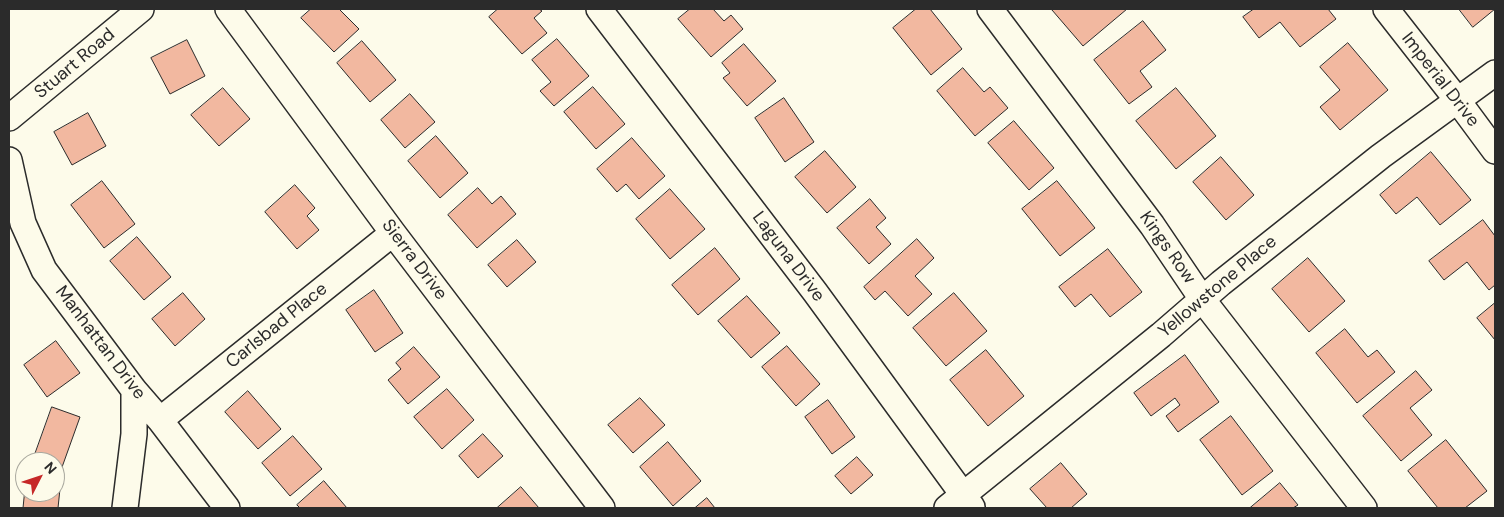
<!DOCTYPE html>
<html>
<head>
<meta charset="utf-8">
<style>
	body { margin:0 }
	#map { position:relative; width:1504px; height:517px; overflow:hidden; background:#fdfbea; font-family:"DM Sans",sans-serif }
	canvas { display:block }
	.frame { position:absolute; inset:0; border:10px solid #2b2b2b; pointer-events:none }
	.north { position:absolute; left:15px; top:452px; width:50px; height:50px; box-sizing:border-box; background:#fdfbea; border:1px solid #a9a89e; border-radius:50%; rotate:49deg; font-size:14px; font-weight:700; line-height:20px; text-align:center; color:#2b2b2b }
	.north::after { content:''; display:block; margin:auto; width:18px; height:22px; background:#c62828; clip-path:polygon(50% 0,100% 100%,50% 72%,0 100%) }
</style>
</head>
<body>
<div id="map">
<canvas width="1504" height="517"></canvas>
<div class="frame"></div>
<div class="north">N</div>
</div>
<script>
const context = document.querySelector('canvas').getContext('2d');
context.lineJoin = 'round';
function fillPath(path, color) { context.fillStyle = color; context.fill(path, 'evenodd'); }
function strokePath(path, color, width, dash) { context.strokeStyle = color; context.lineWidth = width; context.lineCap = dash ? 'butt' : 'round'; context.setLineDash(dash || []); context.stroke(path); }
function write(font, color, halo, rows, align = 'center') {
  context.font = font + ' "DM Sans",sans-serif'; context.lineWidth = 4; context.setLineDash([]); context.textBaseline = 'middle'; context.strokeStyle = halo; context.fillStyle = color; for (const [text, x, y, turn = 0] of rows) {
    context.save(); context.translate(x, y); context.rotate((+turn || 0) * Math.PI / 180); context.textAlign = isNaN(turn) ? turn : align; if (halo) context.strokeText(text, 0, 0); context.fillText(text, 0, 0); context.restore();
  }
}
const building = new Path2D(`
	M311 9H339L359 29 334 52 301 18Z
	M498 9H539L542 11 534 18 547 33 522 54 489 17Z
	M690 9H713L724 21 731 15 743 29 711 57 678 19Z
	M916 9H930L962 49 931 75 893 28Z
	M1054 9H1127L1083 46 1052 10Z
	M1254 9H1328L1336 19 1300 47 1280 22 1259 38 1243 17Z
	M1459 9H1495L1473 27Z
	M1143 21 1166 50 1140 71 1152 87 1129 104 1094 60Z
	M557 39 589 76 554 106 540 91 551 82 532 60Z
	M187 40 205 76 170 94 151 58Z
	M362 41 396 80 370 102 337 63Z
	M1348 43 1388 90 1340 130 1320 107 1340 90 1320 67Z
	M744 44 776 81 747 106 723 78 730 73 722 63Z
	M963 68 984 92 990 87 1008 108 975 136 937 91Z
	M593 87 625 124 596 149 564 112Z
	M223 88 250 119 219 146 191 115Z
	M1176 88 1216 136 1176 169 1136 121Z
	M410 94 435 122 405 148 381 120Z
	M784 98 814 142 785 162 755 118Z
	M88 113 106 146 72 165 54 132Z
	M1014 121 1054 168 1029 190 988 143Z
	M436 136 468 173 440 198 408 161Z
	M632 138 665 176 639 199 626 184 617 192 597 169Z
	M825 151 856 187 827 213 795 177Z
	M1431 152 1471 200 1440 225 1417 197 1396 214 1380 195Z
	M1221 157 1254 195 1226 220 1193 182Z
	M102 181 135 224 104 248 71 205Z
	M1057 181 1095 228 1060 256 1022 209Z
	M295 185 315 208 307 216 319 230 297 249 265 212Z
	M478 188 492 204 501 196 516 214 477 248 448 215Z
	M670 189 705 229 670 259 636 219Z
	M870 199 886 218 876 227 891 244 869 264 837 228Z
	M1483 220 1495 236V285L1489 290 1467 262 1444 280 1429 261Z
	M137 237 171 277 144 300 110 261Z
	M917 239 934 258 915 276 932 294 908 316 885 291 875 300 864 287Z
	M517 240 536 262 507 287 488 265Z
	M715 248 740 279 698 315 672 285Z
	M1108 249 1142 292 1110 317 1091 294 1075 307 1059 287Z
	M1308 258 1345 301 1309 332 1272 289Z
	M374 290 403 333 375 352 346 310Z
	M183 293 205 319 175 346 152 319Z
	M954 293 987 331 946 366 913 328Z
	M747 296 780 333 751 358 718 321Z
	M1495 303V340L1477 318Z
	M1345 329 1368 357 1377 350 1395 372 1357 403 1316 353Z
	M56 341 80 373 47 397 24 365Z
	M787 346 820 384 796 406 762 367Z
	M414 347 440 377 408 404 388 380 401 369 396 363Z
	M986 350 1024 396 988 426 950 380Z
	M1185 355 1219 402 1178 432 1166 416 1180 405 1175 398 1151 416 1134 393Z
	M1416 371 1432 390 1410 408 1432 435 1401 461 1363 416Z
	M447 389 474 420 442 449 414 417Z
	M248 391 281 429 258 449 225 412Z
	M640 398 665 425 633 453 608 425Z
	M828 400 855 437 832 454 805 417Z
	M52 407 80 417 61 470 55 468V462H39L33 460Z
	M1231 416 1273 471 1242 495 1200 440Z
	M483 434 503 456 478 478 459 456Z
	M293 436 322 469 290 496 262 463Z
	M1446 440 1487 491 1465 508H1438L1408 471Z
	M668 442 701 481 673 506 640 467Z
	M857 457 873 475 851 494 835 476Z
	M1061 463 1087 494 1071 508H1047L1030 489Z
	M55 478 61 479 58 508H23L25 488V492H55Z
	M324 481 347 508H300L297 505Z
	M1280 483 1298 505 1293 508H1250Z
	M521 487 539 508H497Z
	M707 498 715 508H695Z`);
fillPath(building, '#f2b8a0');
strokePath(building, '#2b2b2b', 1);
const minor = new Path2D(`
	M228 9 393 233 602 508
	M599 9 815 292 972 507
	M990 9 1152 225 1202 299 1364 508
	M1386 9 1458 101 1495 151
	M9 118 141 9
	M9 160 23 223 44 270 134 390 160 420 227 508
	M160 420 393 233
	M125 508 134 434V390
	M947 508 1161 335 1221 283 1381 156 1495 73`);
strokePath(minor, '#2b2b2b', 28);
strokePath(minor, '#fdfbea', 25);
write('18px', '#2b2b2b', '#fdfbea', [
	["Stuart Road",75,64,-40],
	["Imperial Drive",1440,80,52],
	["Kings Row",1167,248,55],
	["Laguna Drive",788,257,53],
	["Sierra Drive",414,260,53],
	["Yellowstone Place",1218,287,-40],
	["Carlsbad Place",277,326,-39],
	["Manhattan Drive",100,343,53]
]);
</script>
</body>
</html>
